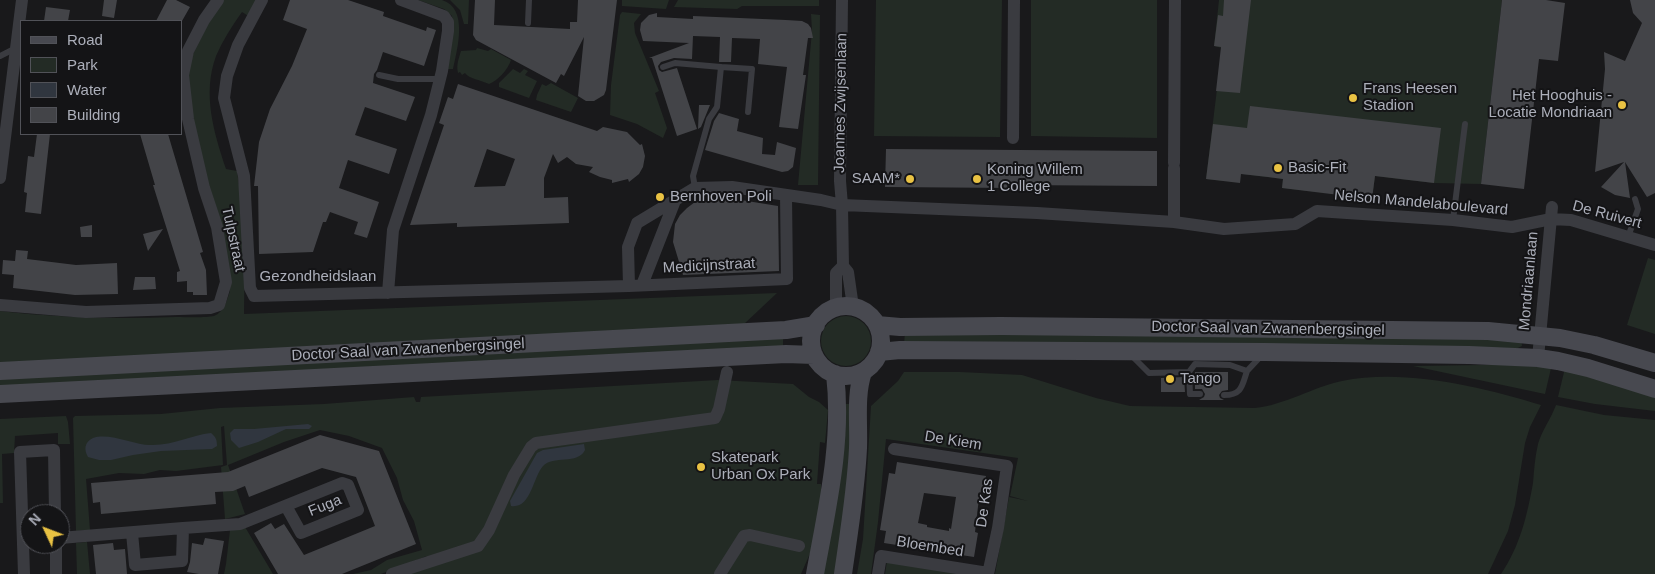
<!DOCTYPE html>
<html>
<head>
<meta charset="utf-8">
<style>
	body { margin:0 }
	#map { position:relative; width:1655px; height:574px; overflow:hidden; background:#19191b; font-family:Arial,sans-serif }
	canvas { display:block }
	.legend { position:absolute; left:20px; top:20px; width:162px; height:115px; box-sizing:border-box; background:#141416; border:1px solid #515258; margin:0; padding:6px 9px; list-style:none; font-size:15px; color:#acafba }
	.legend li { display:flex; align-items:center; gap:10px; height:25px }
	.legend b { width:25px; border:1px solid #515258 }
	.north { position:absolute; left:20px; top:504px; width:50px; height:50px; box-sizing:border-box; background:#141416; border:1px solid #515258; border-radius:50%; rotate:313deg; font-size:14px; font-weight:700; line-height:20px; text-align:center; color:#acafba }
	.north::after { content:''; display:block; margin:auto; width:18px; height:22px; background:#e9c243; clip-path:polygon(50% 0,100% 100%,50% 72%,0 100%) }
</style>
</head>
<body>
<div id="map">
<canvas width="1655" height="574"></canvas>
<ul class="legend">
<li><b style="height:6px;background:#484950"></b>Road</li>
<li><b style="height:14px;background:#232b25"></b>Park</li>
<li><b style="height:14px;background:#30363f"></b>Water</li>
<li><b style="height:14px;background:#434448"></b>Building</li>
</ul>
<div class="north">N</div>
</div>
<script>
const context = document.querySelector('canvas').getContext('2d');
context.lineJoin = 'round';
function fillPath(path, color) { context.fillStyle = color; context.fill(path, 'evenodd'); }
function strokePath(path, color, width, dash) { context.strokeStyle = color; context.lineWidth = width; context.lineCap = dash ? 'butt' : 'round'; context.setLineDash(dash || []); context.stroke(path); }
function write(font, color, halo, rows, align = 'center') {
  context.font = font + ' Arial,sans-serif'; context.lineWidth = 4; context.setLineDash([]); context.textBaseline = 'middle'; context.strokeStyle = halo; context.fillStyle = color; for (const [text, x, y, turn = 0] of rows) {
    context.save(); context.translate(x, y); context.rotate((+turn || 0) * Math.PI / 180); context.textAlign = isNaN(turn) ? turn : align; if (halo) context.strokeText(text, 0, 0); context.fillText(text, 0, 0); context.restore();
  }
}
fillPath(new Path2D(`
	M221 0H259L250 17 242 12C232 26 223 40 216 56 202 94 214 133 226 169L237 171 245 225 244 314 777 293 743 325 0 363V311C59 318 117 319 176 317 185 317 206 318 214 316 224 312 227 300 230 291L193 134 187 93 190 62 201 34Z
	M418 0C425 0 435 0 442 0 469 8 457 50 453 69H447L453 27 452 16 444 9Z
	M450 0H469L468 24H464L460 10Z
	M622 0H669L666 9 622 6Z
	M678 0H819V6H742L737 9 674 7Z
	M876 0H1002L1000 137 874 136Z
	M1031 0H1157V138L1031 136Z
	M1219 0H1502L1481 184 1434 183 1375 176 1372 198 1282 188 1283 179 1226 172 1225 181 1206 179 1222 48 1214 46Z
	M622 12 641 14 634 23 635 33 659 91 655 93 667 128 663 138 637 124 610 115 611 85 620 15Z
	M811 14 820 15 818 185H798L812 31Z
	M477 48 488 51 491 49 511 60C508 70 497 81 489 84 481 80 469 79 465 73L462 75 460 72 458 73C456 64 459 58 461 51L476 50Z
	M513 69 520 73 524 69 528 71 525 75 537 81 529 98 499 87V83Z
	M551 83 578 98 571 112 536 100 537 95 542 84 546 86Z
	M1648 258 1655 260V334L1627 325Z
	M821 341a25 25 0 1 1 50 0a25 25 0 1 1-50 0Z
	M905 331 1521 338 1522 346 1511 351 904 345Z
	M783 333V350L0 386V378Z
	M1552 364 1545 394 1413 366Z
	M1565 368 1655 397V411L1595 404 1558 397Z
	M904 372H960L1022 375 1096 398 1130 406 1255 408C1285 405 1313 387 1342 381 1404 368 1482 387 1541 405L1530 427 1525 443 1515 505 1508 531 1488 574H995L1009 497 1028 501 1010 496 1018 458 886 439 878 522 871 574H857L863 539 871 406 898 381Z
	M718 380 793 384 809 397 819 402 828 410 825 443 820 442 817 484H821V501L815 542 801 574H401L427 556 381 574H353L371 570 387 560 422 550 414 521 403 500 397 478 382 448 349 436 320 430 284 442 228 465 245 514 225 519 221 467 227 465 224 426 221 427 223 465 176 471 160 470 144 474 119 473 86 479 90 530 76 531 73 418 75 416 161 414 220 408 324 404 414 397 416 402H420L421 397Z
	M841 404H855L845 513 836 574H822Z
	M1556 405 1604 415 1655 420V574H1501C1520 546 1527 516 1533 483 1534 470 1535 457 1538 444 1542 430 1551 419 1556 405Z
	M66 416 68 422 70 444H58V433L15 436 14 453 2 454 3 503H0V419Z
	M245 527 273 574H224L226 564 230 530Z
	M87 542 90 574H77L76 543Z
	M887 561 971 574H885Z`), '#232b25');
fillPath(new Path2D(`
	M308 424 312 426 309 429H286L258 442 239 448 231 440 230 433 234 429H254Z
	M211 433C216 437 217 440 217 446L212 449 161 451 133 455 111 460H99L88 457C84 450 84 442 93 438 109 432 134 445 150 445 172 446 191 435 211 433Z
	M584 444 585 450C578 465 553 455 543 466 533 477 531 509 511 506L510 501 537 453 543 450Z`), '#30363f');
fillPath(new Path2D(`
	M104 0H117L114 18 102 16Z
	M167 0H176L190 7 182 21H156Z
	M290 0H348L384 12 383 16 426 31 427 27 436 30 424 66 383 52 377 70 374 74 373 83 415 97 406 121 365 107 355 135 397 149 389 174 348 160 339 188 379 202 367 238 354 234 358 222 330 212 326 222H323L313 252 259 254 258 186H254L259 142 270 109 292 66 307 29 283 20Z
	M475 0H495L494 25 570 29V22H577L578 0H617L606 90 604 95 594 101H586L578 96 584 37 564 76 561 74 556 83 476 40 473 35Z
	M1224 0H1251L1240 93 1216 91 1221 47 1214 46 1218 15 1223 16Z
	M1502 0H1546L1565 3 1558 61 1539 59 1524 189 1481 184Z
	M1630 0H1655V193L1647 197 1625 162 1630 198 1615 195 1601 187 1624 162 1595 172 1605 69 1604 52 1625 61 1642 23 1633 13Z
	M46 7 70 10 68 21H44Z
	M657 13V17L693 19V16L786 20 802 21 808 24 811 28 813 38H808L803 75H806L798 129 779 127 787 67 758 64 760 39 732 38 731 62H719L720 37 693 36 692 59 674 58 661 62 658 66 659 70 662 72 677 68 697 129 677 136 652 58H649L689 43 643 41 640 30 641 23 649 15Z
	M458 84 597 131 603 127 627 132 640 145 642 144 645 156 643 167 639 174 629 182 628 179 612 183V180L600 177 589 172 593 167 576 164 567 157 558 163 553 154 544 178V198L568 197 569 223 457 227V223L410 225 444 125 439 123 448 97 453 99ZM487 149 515 159 505 186 474 187Z
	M699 105H710L701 127 698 129Z
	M1250 106 1441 128 1434 183 1375 176 1372 199 1282 188 1283 179 1268 177 1241 174 1240 183 1206 179 1213 124 1247 128Z
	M719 113 739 119 737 131 763 138 762 154 775 155 777 142 796 148 793 167 788 171 782 172 705 150 714 121Z
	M37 134H50L41 214 25 212 27 193 24 192 28 156 34 157Z
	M140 134H168L203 252 200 253 206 270 207 295H193V292H187V281L177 282V272L180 271 153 185H155Z
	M886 149 1157 151V186L1013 185V188L885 187Z
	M707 199 741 200 778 206 779 271 683 275 673 242 675 224 680 215 687 208 695 202Z
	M92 225V237H81L80 227Z
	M163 229 148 251 143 234Z
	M16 250 28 251 27 259 76 265 117 263 118 294 75 295 13 288 14 275 2 274 3 260 15 261Z
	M135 277H155L156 289 133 290Z
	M1195 372H1228V390L1222 391 1219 395 1220 398 1224 400H1199L1204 397 1205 394 1202 389H1195Z
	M1184 377 1185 392H1161V378Z
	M320 435 379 451 416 544 342 574H278L254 533 271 523 275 529 284 524 304 555 375 526 356 477 322 468 249 497 245 486 233 491 215 492 216 504 101 514 100 502 93 503 91 483 228 472Z
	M897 462 986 476 983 498H979L975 532 978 533 974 557 884 543 886 531 880 530 889 473 895 474ZM924 493 956 497 951 529 949 528V531L927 527V525L918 523Z
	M205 538 224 541 218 574H199L187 572 190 562 192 543 203 545Z
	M113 543 114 550 125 549 127 574H96L93 545Z`), '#434448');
strokePath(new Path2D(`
	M528 23 529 0
	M0 56 16 48
	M663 67 675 63 721 67 717 107 709 119 693 176 695 188
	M721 67 752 69 748 112
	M379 75 398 79H440
	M1453 220 1465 124
	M1628 237 1638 209 1635 199
	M1131 355 1149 373 1189 372 1195 364 1230 365 1247 371 1262 355
	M1189 372 1190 394H1200
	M1224 395C1242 395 1242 386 1247 371`), '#3a3b40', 6);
strokePath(new Path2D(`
	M262 0 238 45 227 76 224 98 244 176 250 288 254 296 629 286 787 279 786 195
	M1013 138 1014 0
	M1174 163 1175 0
	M0 178 22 0
	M1174 222V168
	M843 266 848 272 853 307
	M642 285 676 198
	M629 286 628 247 637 223 695 188 732 187 821 200 842 205 1037 213 1174 222 1224 229 1295 224 1317 211 1453 220 1512 227 1551 219 1571 220 1655 245
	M388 293 393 230 431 115 442 71 448 31V22L444 16 401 0
	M0 305 86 312 210 308 219 305 226 282 217 227 204 188 188 119 183 75 188 51 204 20 218 0
	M836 308V273L843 266 842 205 840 181 842 0
	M1538 358 1552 207
	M894 449 1007 466 998 528 988 574
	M183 528 240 524 342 483 348 485 358 510 301 533 286 506
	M60 538 183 528 182 561 135 565 132 533
	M56 544V574
	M24 574 20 452 54 450 55 514
	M392 574 478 546 489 530 514 475 531 447 536 443 715 418 719 409 727 372
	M720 574 744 536 750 535 799 546
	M878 574 881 556 988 573`), '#3a3b40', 12);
strokePath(new Path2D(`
	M811 341a35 35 0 1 1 70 0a35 35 0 1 1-70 0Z
	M877 325 900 327 1001 326 1488 331 1560 338 1594 345 1655 363
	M879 352 900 350 1265 352 1469 355 1538 358 1558 361 1588 368 1655 389
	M0 371 786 330 816 325
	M0 394 786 354 814 355
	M815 574C827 508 843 441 835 374
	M843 574C849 532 856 490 858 448 859 424 855 395 863 372`), '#484950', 18);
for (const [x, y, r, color] of [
	[1353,98,5,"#e9c243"],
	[1622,105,5,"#e9c243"],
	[1278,168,5,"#e9c243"],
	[910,179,5,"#e9c243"],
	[977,179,5,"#e9c243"],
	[660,197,5,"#e9c243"],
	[1170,379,5,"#e9c243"],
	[701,467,5,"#e9c243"]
]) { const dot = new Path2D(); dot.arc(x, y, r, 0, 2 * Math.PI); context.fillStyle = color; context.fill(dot); strokePath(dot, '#141416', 2); }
write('15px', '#acafba', '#141416', [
	["Frans Heesen",1363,89],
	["Stadion",1363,106],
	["Het Hooghuis -",1612,96,"right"],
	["Locatie Mondriaan",1612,113,"right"],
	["Basic-Fit",1288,168],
	["Koning Willem",987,170],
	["1 College",987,187],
	["SAAM*",900,179,"right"],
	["Bernhoven Poli",670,197],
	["Tango",1180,379],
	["Skatepark",711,458],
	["Urban Ox Park",711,475]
], 'left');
write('15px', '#acafba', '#141416', [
	["Joannes Zwijsenlaan",841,103,-89],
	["Nelson Mandelaboulevard",1421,203,5],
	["De Ruivert",1607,215,15],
	["Tulpstraat",233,239,78],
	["Medicijnstraat",709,266,-3],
	["Gezondheidslaan",318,277],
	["Mondriaanlaan",1529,281,-85],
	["Doctor Saal van Zwanenbergsingel",1268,329,1],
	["Doctor Saal van Zwanenbergsingel",408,350,-3],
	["De Kiem",953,441,9],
	["De Kas",985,503,-82],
	["Fuga",325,506,-22],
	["Bloembed",930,547,9]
]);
</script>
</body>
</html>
